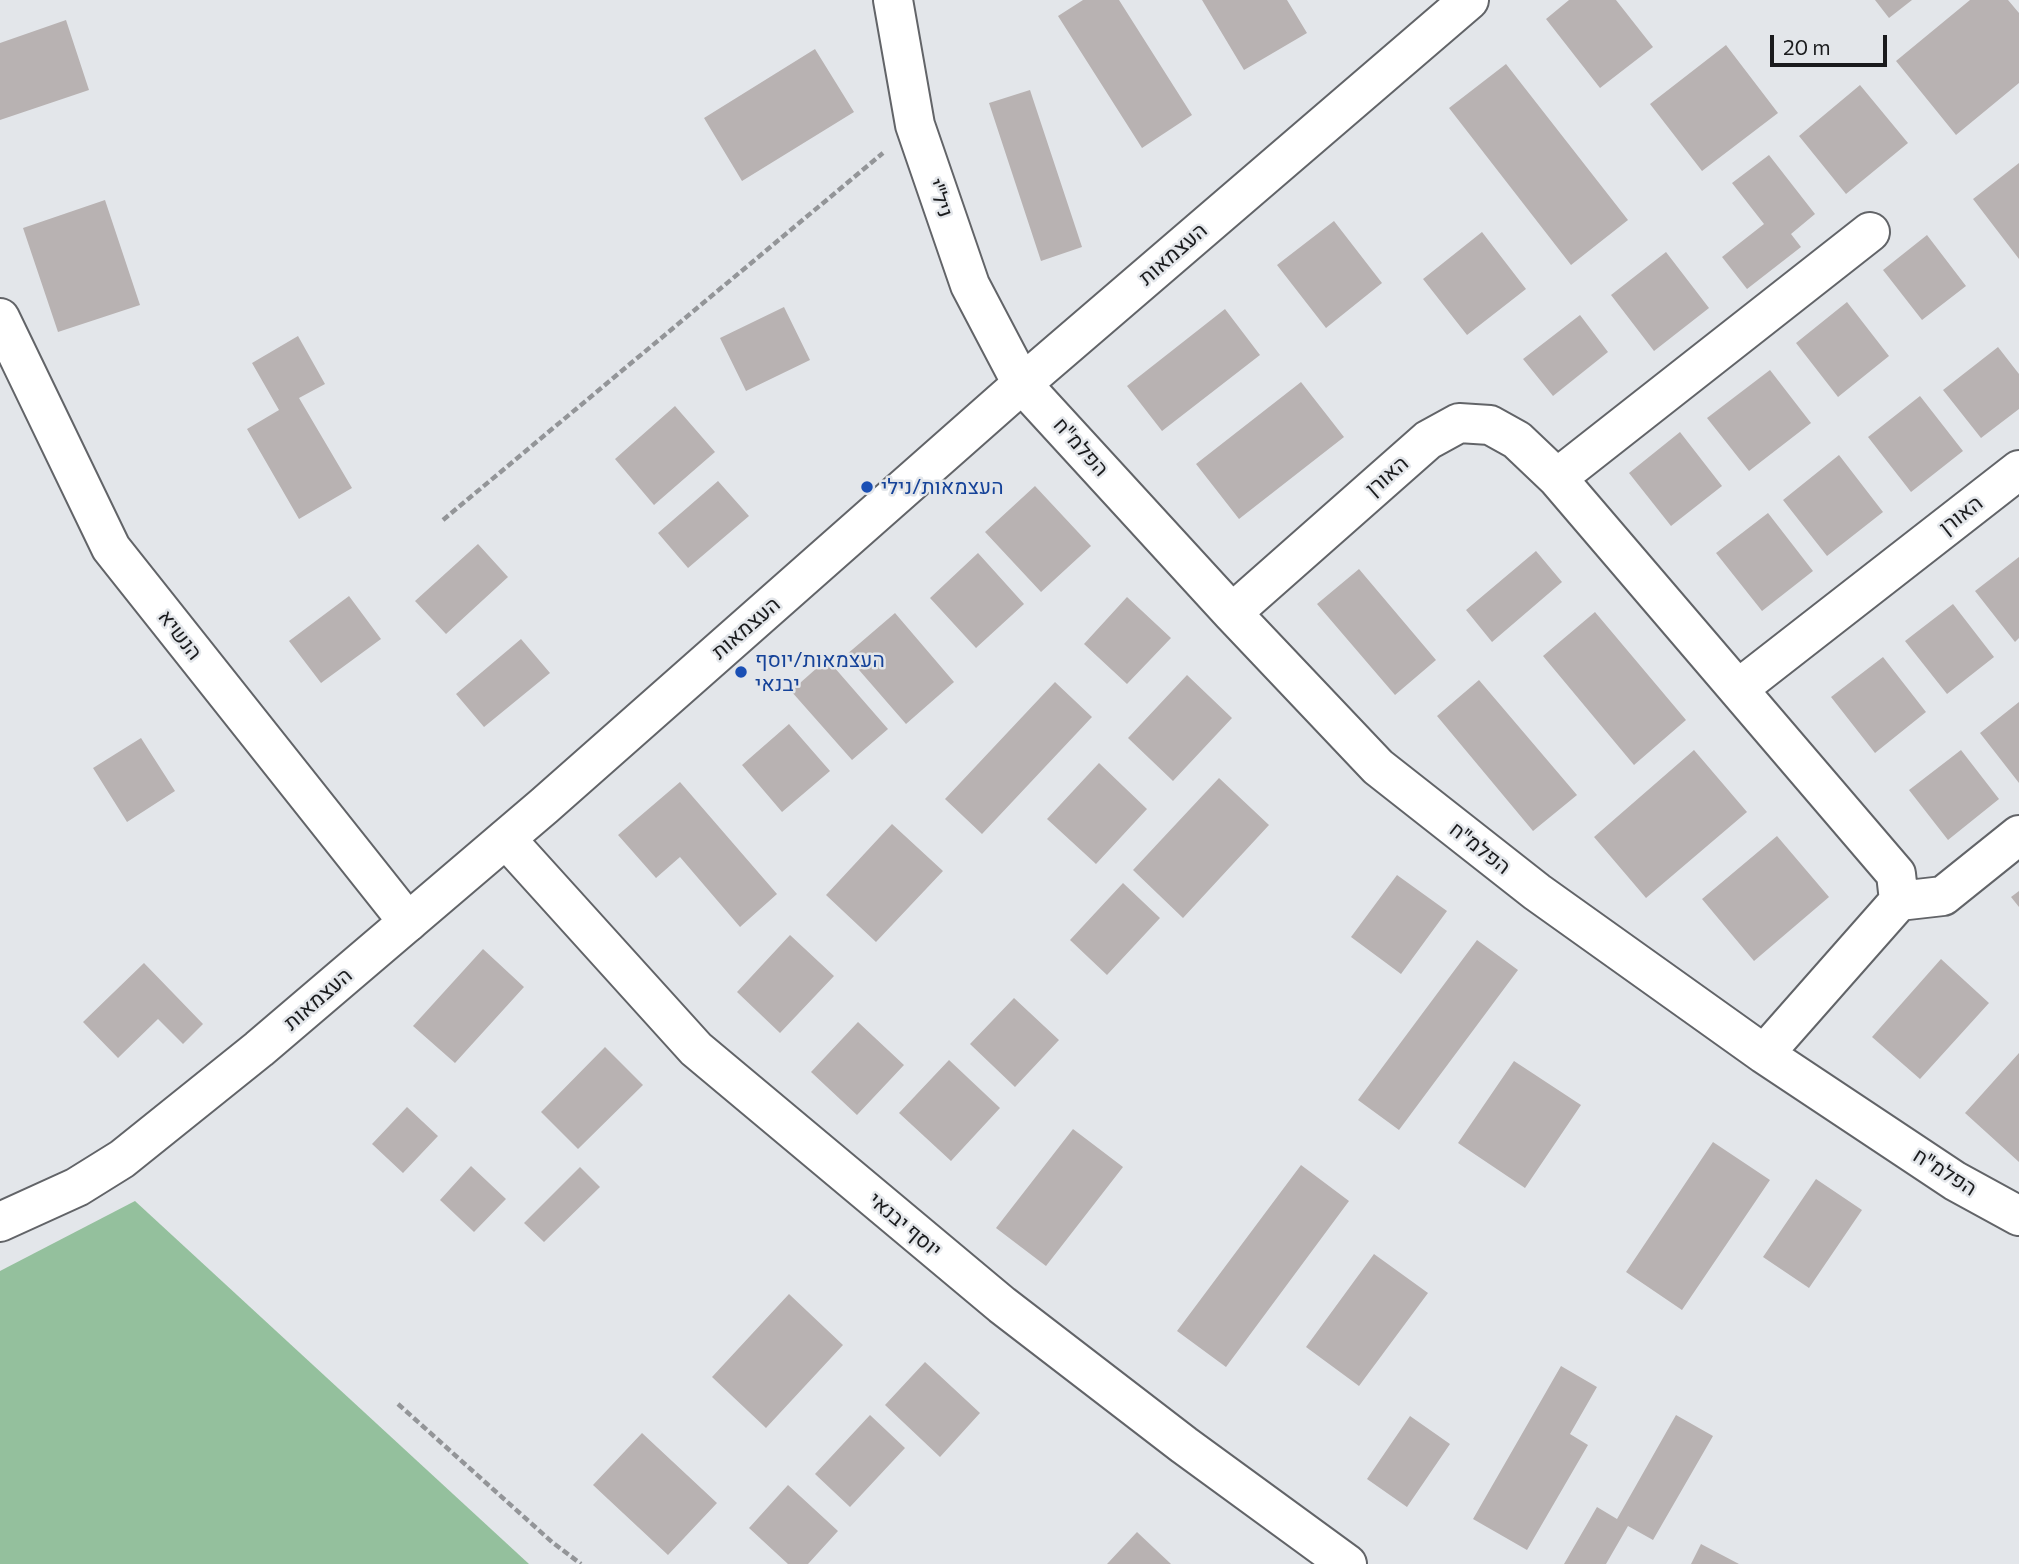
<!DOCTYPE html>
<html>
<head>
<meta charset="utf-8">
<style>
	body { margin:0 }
	#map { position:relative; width:2019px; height:1564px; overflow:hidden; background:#e3e6ea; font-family:Commissioner,sans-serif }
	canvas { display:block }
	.scale { position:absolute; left:1770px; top:35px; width:117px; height:32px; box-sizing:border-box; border:4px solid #1a1b1d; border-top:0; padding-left:9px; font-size:21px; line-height:24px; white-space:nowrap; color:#1a1b1d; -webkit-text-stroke:5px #e3e6ea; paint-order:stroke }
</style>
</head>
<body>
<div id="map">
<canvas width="2019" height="1564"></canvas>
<div class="scale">20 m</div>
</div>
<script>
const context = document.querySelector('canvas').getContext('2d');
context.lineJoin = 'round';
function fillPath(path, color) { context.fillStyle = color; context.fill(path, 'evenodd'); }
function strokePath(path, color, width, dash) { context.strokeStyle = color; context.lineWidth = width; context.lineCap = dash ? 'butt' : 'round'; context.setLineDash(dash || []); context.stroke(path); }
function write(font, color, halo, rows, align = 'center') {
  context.font = font + ' Commissioner,Heebo,sans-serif'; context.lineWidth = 5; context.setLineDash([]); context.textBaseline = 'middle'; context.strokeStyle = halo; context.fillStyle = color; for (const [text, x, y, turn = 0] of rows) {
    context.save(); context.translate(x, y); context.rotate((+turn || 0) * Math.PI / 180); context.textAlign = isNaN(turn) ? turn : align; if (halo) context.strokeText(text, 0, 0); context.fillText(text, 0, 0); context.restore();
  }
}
fillPath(new Path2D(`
	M135 1201 529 1564H0V1271Z`), '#94c09d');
fillPath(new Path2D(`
	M1083 0H1119L1192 115 1142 148 1058 16Z
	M1202 0H1287L1307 33 1244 70Z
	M1569 0H1616L1653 47 1600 88 1546 19Z
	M1875 0H1912L1889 18Z
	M1970 0H2008L2019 13V83L1956 135 1896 61Z
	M66 20 89 90 0 120V43Z
	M1726 45 1778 113 1702 171 1650 104Z
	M815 49 854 112 742 181 704 118Z
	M1506 64 1628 220 1571 265 1449 108Z
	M1860 85 1908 143 1846 194 1799 136Z
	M1030 90 1082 247 1041 261 989 103Z
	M1769 155 1815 214 1791 234 1801 247 1747 289 1722 257 1764 224 1732 183Z
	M2019 163V259L1973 199Z
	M105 200 140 305 58 332 23 228Z
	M1334 221 1382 283 1326 328 1277 265Z
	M1482 232 1526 289 1467 335 1423 279Z
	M1927 235 1966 286 1922 320 1883 270Z
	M1666 252 1709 308 1654 351 1611 295Z
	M1847 302 1889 356 1838 397 1796 343Z
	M784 307 810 360 746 391 720 338Z
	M1225 309 1260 355 1162 431 1127 386Z
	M1580 315 1608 352 1553 396 1523 359Z
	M298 336 325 384 299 398 352 488 299 519 247 429 279 410 252 363Z
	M1998 347 2019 374V409L1981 438 1943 390Z
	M1770 370 1811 423 1749 471 1707 418Z
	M1301 382 1344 437 1239 519 1196 464Z
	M1920 396 1963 451 1911 492 1868 437Z
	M675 406 715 452 654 505 615 459Z
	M1680 432 1722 486 1671 526 1629 473Z
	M1839 455 1883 512 1827 556 1783 500Z
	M718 481 749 516 688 568 658 533Z
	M1035 486 1091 546 1041 592 985 532Z
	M1768 513 1813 571 1762 611 1716 553Z
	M478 544 508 577 446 634 415 601Z
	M1536 551 1562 582 1492 642 1466 610Z
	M978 553 1024 604 976 648 930 598Z
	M2019 557V638L2015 642 1975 591Z
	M1359 569 1436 660 1395 695 1317 604Z
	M349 596 381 639 321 683 289 641Z
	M1127 597 1171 638 1127 684 1084 644Z
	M1953 604 1994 657 1947 694 1905 641Z
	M1595 612 1686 720 1634 765 1543 656Z
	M895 613 954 682 906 724 846 655Z
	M521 639 550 673 484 727 456 694Z
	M1883 657 1926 712 1875 753 1831 697Z
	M827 659 888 729 852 760 791 691Z
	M1187 675 1232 718 1173 781 1128 738Z
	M1479 680 1577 795 1533 831 1437 716Z
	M1055 682 1092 717 982 834 945 799Z
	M2019 702V783L1980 733Z
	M789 724 830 771 782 812 742 765Z
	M141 738 175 791 127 822 93 768Z
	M1694 750 1747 812 1646 898 1594 837Z
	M1961 750 1999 799 1948 840 1909 790Z
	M1099 763 1147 809 1096 864 1047 819Z
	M1219 778 1269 825 1183 918 1133 870Z
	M680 782 777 894 740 927 680 857 656 878 618 835Z
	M892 824 943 871 876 942 826 895Z
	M1777 836 1829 897 1754 961 1702 899Z
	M1397 875 1447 911 1401 974 1351 937Z
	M1123 883 1160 918 1107 975 1070 940Z
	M2019 891V907L2011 897Z
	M790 935 834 976 780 1033 737 992Z
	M1477 940 1518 970 1399 1130 1358 1100Z
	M483 949 524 987 455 1063 413 1026Z
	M1941 959 1989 1003 1920 1079 1872 1037Z
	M144 963 203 1024 183 1044 158 1019 118 1058 83 1022Z
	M1014 998 1059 1040 1015 1087 970 1044Z
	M858 1022 904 1065 857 1115 811 1072Z
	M605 1047 643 1085 578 1149 541 1112Z
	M2019 1053V1162L1965 1113Z
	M949 1060 1000 1108 951 1161 899 1113Z
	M1514 1061 1581 1105 1525 1188 1458 1143Z
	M407 1107 438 1136 403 1173 372 1144Z
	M1073 1129 1123 1167 1046 1266 996 1228Z
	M1713 1142 1770 1180 1682 1310 1626 1272Z
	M1301 1165 1349 1201 1226 1367 1177 1331Z
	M471 1166 506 1199 474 1232 440 1200Z
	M580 1167 600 1187 544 1242 524 1223Z
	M1816 1179 1862 1210 1809 1288 1763 1257Z
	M1374 1254 1428 1293 1359 1386 1306 1347Z
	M789 1294 843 1345 766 1428 712 1377Z
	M925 1362 980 1413 940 1457 885 1405Z
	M1561 1366 1597 1387 1570 1434 1588 1445 1527 1550 1473 1519Z
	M870 1415 905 1448 850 1507 815 1474Z
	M1676 1415 1713 1436 1653 1540 1628 1526 1606 1564H1564L1597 1507 1617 1519Z
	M1410 1416 1450 1444 1407 1507 1367 1479Z
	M642 1433 717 1503 668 1555 593 1485Z
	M788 1485 838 1531 808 1564H788L749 1528Z
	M1137 1532 1171 1564H1107Z
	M1701 1544 1739 1564H1691Z`), '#b8b2b2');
const street = new Path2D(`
	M893 0 915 125 970 285 1022 384 1232 613 1378 767 1537 892 1764 1054 1955 1181 2019 1216
	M0 318 111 548 408 922
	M1557 478 1870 232
	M1232 613 1428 440 1459 423 1490 425 1517 440 1557 478 1896 874 1899 901 1764 1054
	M1738 689 2019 470
	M506 839 696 1049 1002 1305 1184 1445 1347 1564
	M1899 901 1943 896 2019 835`);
const secondary = new Path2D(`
	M0 1222 77 1187 122 1159 259 1049 544 806 1022 384 1469 0`);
strokePath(street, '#626468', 42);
strokePath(secondary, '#626468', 42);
strokePath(new Path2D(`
	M443 520 883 153
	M398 1404 552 1542 581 1564`), '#939598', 4.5, [7, 3.5]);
strokePath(street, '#fff', 38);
strokePath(secondary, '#fff', 38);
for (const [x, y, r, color] of [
	[867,487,7,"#1a4fb4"],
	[741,672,7,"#1a4fb4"]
]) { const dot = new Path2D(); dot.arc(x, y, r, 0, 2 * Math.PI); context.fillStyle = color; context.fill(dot); strokePath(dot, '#e3e6ea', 2.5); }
write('21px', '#1a1b1d', '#e3e6ea', [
	["ניל\"י",940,198,71],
	["העצמאות",1173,254,-41],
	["הפלמ\"ח",1081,447,48],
	["האורן",1387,476,-41],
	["האורן",1961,515,-38],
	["העצמאות",746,628,-41],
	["הנשיא",180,635,52],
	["הפלמ\"ח",1480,848,38],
	["העצמאות",318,999,-41],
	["הפלמ\"ח",1945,1172,32],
	["יוסף יבנאי",905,1225,40]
]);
write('21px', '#164399', '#e3e6ea', [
	["העצמאות/נילי",881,487],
	["העצמאות/יוסף",755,660],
	["יבנאי",755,684]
], 'left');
</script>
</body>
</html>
